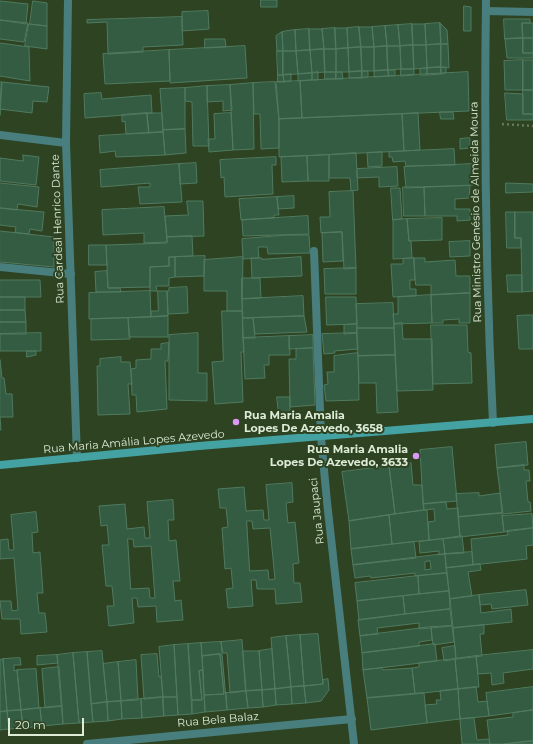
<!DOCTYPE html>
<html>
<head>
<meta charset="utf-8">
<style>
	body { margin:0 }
	#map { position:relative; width:533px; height:744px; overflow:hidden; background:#2d4321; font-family:Montserrat,sans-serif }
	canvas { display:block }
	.scale { position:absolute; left:8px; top:718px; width:76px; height:18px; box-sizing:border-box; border:2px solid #ddebd7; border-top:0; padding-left:5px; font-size:12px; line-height:14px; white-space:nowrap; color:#ddebd7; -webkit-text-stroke:3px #2d4321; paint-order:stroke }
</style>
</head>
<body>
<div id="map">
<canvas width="533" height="744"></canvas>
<div class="scale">20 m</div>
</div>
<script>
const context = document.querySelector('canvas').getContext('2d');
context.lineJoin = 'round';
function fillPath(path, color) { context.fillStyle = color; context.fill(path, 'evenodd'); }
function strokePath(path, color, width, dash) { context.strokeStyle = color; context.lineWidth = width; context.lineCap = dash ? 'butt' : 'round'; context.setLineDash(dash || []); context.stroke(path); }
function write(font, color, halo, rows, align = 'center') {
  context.font = font + ' Montserrat,sans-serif'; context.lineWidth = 4; context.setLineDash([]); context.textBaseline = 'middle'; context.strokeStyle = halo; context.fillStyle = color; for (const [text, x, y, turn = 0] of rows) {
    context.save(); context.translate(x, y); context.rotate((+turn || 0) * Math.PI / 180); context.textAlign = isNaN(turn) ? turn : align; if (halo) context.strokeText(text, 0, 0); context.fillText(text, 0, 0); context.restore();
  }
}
const building = new Path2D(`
	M261 0H277V7H261Z
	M0 1 28 4 26 24 0 20Z
	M33 1 47 3V26L30 24Z
	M464 6 471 7V31H464Z
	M208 11 209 29 182 31V12Z
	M182 17 183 45 143 47V52L108 54 107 22 87 23V20Z
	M504 19H530V23H522L523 38 505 39Z
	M0 20 28 23 24 42 0 39Z
	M440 23 441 44 426 45 425 24Z
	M440 23 447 30 448 44H441Z
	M522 23H533V38H523Z
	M29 24 47 26V49L25 46Z
	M412 24H425L426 45H413Z
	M412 24 413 45 400 46 398 25Z
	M398 25 400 46H387L385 26Z
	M385 26 387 46 374 47 372 27Z
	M359 27 361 47 348 48 347 28Z
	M359 27H372L374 47H361Z
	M335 28 336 49H324L322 29Z
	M335 28H347L348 48 336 49Z
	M309 29H322L324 49 310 50Z
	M309 29 310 50 296 51 295 30Z
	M295 30 296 51H283L282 32 285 31Z
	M282 32 283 51H277L276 36Z
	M523 38V53H533V58H507L505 39Z
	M523 38H533V53H523Z
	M205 39H225L226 47 205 48Z
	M0 43 29 47 30 81 0 76Z
	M441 44V67L427 68 426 45Z
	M441 44H448L449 68 441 67Z
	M413 45H426L427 68 414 69Z
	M413 45 414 69H401L400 46Z
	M245 46 247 78 170 83 169 50Z
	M387 46H400L401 69 388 70Z
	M387 46 388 70 374 71V47Z
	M361 47 362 71 349 72 348 48Z
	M361 47H374V71H362Z
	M348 48 349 72H336V49Z
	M324 49 325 72 312 73 310 50Z
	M324 49H336V72H325Z
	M169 50 170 81 105 84 103 54Z
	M310 50 312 73 298 74 296 51Z
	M277 51H283V75H278Z
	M283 51H296L298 74 283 75Z
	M523 60V90H505L504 61Z
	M523 60H533V90H523Z
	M441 67V74L427 75V68Z
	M441 67H446V73L441 74Z
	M427 68V75H420V69Z
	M401 69H414V75L401 76Z
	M388 70H395V76H389Z
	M388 70 389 76 374 77V71Z
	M362 71V78H349V72Z
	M362 71H368V77L362 78Z
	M318 72V80H312V73Z
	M325 72H336V79H325Z
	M336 72H342L343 79H336Z
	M468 72 469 111 302 118 300 81Z
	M312 73V80L298 81V74Z
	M291 74V81L284 82 283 75Z
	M278 75H283L284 82H278Z
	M300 81 302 118 279 119 276 82Z
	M0 82H2L0 115Z
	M2 82 49 87 47 102 33 101 32 113 0 109Z
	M275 82 279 120V148L261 149 260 114H254L253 83Z
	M253 83 254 149 233 150 230 85Z
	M230 85 232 110 223 111V101L207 102V86Z
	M207 86 209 146H193L192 102 185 101V88Z
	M185 88V129L163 130 160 89Z
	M523 90H533V114H523Z
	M101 93 102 99 151 95 152 113 85 118 84 94Z
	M505 93 523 94V114H533V120H507Z
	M440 112H453L454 119H441Z
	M147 113 149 133 126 134 125 121 122 122V115Z
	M147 113H162L163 132 149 133Z
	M231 113 233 150 209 152 208 139H215L214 114Z
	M418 113 420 150 404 151 402 114Z
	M402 114 404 151 279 157V119Z
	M185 129 186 153 165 155 163 130Z
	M163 132 165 155 116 157 115 151 100 153 99 136Z
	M470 138V148L460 149V139Z
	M454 149 455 165 406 166 405 161 393 162 392 157H389V152Z
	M382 152V166L368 167 367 153Z
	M356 153 358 190 351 191 350 178H329V155Z
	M23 155 39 157 36 185 0 181V158L23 161Z
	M329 155V181H308L307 156Z
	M307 156 308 181 282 182 281 157Z
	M276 157V165H272L273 194 225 197 224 177 221 178 220 160Z
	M196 163 197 183 180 184 179 164Z
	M179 164 182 202 140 204 138 187H150V183L101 187 100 170Z
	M473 164 474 185 406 188 404 167Z
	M397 167 398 186 379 187V177L357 178V169Z
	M0 183 39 187 37 207 18 204 17 210 0 208Z
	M506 183 533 184V192L506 193Z
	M470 186 469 198 455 199V209H470V220L457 221V216H425L424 187Z
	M403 187H424L425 216H404Z
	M391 188H400L402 219 393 220Z
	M353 191 356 268 344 269 342 232 321 233 320 217H330L329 192Z
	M294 196V208L278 209 277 197Z
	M277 197 279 215H274V218L241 220 239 199Z
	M187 201H203L204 236 167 237 165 216 188 215Z
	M164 207 167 242 144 243V233L103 235 102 210Z
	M0 208 44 212 42 231 30 229 29 234 20 233 15 232 16 227 0 225Z
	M506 212H515V238H521V248H507Z
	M515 212H533V291L522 292 521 238H515Z
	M308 216 309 234 243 236 242 220Z
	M442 218V240L409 241 407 219Z
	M407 219 409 241H411L412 258 393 259V220Z
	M0 231 54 237V267L0 262Z
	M342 232 343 261 323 262 322 233Z
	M288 235H309L310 253 268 254 267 247H258L259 258 243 259 242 239Z
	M192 236 193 256 169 257V266L150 267V287L108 288 106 245 167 243V237Z
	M470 241V256L450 257 449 242Z
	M89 245H106L107 265H89Z
	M205 256 204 276 175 277V257Z
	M169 257H175V277L169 278V286H156L157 291H150V267L169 266Z
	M243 257 242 311H227V291H204V260Z
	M301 257 302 276 252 278 251 258H262V259Z
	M414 258 415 280H410V289H416V296L393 297 391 264H403V259Z
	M414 258H425V262L455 260 456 276H470V293L431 295V285H416Z
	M356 268V294H325L324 269Z
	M107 271 108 288H120L121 292H96L95 272Z
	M507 275H522V292H508Z
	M242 278H260L261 298 242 299Z
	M0 280H40L41 297H0Z
	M187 287 188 313 168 314 167 291H169V288Z
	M150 291 151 317 89 319V293Z
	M158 291H167L168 316 151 317V311H158Z
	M470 293V323H459V319L443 320V323H432L431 295Z
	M431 295 432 323 394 324 393 314H398V297Z
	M303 296 304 316 243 318 242 299Z
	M0 297H25V310H0Z
	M326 297H356L357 324 327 325Z
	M393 303 394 328H357L356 304Z
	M0 310H25L26 322H0Z
	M222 311H242L244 352H241L243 402 215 404 212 362 223 361Z
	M527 315H533V349H519L517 316Z
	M168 316V337H129L128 318Z
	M304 316 307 332 255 334 253 318Z
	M128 318 130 339 91 340V319Z
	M243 318H253L255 338H243Z
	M0 322H26V334H0Z
	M402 323 403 339H432L433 390 397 391 394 324Z
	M357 324V333L344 334V325Z
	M431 325H467L468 352 471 353 472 383 433 384Z
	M357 328H394L395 355 358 356Z
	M41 333V351H0V334Z
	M198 333V373H207V401L169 400V335Z
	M357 333 358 349 334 351 335 353 324 354 322 334Z
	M313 335V348L289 349V336Z
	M289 336 290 355H269V365H264L265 378 245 379 243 338Z
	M169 343 168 361H165L167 409 137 412 136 395H132L131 369 136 368V360L151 359V349H161V344Z
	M313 348 315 405 290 407 289 359H296V349Z
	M27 351H36V355L27 357Z
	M358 353 359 400 326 401 324 385 328 384 327 372H334V356Z
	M395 355 398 412 377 413 376 383H359L358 356Z
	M121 357V362H130L132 384H128L130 414 98 415 97 366H100V359Z
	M0 360 2 378H4L6 394H12L13 417H0L1 430H0Z
	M277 397H290V413L279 414Z
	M526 442 528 465 497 468 495 445Z
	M452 447 457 501 423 504 420 450Z
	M411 463 413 485H422L424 510 395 514 389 466Z
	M524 465V470H529L530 481H526L528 502H530L531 511 503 514 497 468Z
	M389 466 395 514 349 521 342 472Z
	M292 483 293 502 286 503 288 523 295 522 299 563 293 564 294 583H300L302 602 276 604 275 589H257L256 580H251L253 606 228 608 226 589 233 588 231 568 225 569 222 528 228 527 226 508H220L218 489 244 487 246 511 263 510 264 520H269L266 485ZM247 521H252L253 529 270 528 275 579 269 580 268 570 250 571Z
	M479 493V496L500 493 502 513 458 517 456 494Z
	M173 500 174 520H168L169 541 176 540 180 581H173L175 601 181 600 183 620 157 622 156 606 138 607 137 598H132L134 623 109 626 107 606H114L112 586H106L102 545H109L107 525 101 526 99 506 125 504 127 529 144 527 145 538H150L147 502ZM128 539H133L134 547 151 546 155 598H150L149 588 131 589Z
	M446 502 447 509 458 508 460 537 429 540 428 522 435 521 434 509 424 510 423 504Z
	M424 510H427L429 540 392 544 389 515Z
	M36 512 38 532 32 533 33 553 40 552 43 593H37L39 613H45L47 632 21 634 20 619H2L0 601H11L12 611 18 610 14 558 0 559V540L8 539 9 550H14L11 515Z
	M502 513 504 532 460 537 458 517Z
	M532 514 533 528 504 532 502 516Z
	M389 515 392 544 351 549 349 521Z
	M533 528V545L526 546 527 559 473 565 471 539 508 535 507 531Z
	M462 536 464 553 445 554 443 539Z
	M443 539 445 554 439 555V551L420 553 419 542Z
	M414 542 416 558 353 565 351 549Z
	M472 552 473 565 446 568 445 554Z
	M445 554 447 573 415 576V573L371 578 370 576 355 578 353 565ZM430 561 431 569 425 570V562Z
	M480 564 481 570 468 572 472 596 450 599 446 568Z
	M447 573 449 591 419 594 418 576Z
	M418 576 419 594 357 601 355 583Z
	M526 590 528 605 492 609 491 604 480 605 479 595Z
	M449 591 450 609 405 614 403 596Z
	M479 595 481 613 511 609 512 622 453 628 450 599Z
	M403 596 405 614 359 620 357 601Z
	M450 609 452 626 419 629V623L377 628 378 634 360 636 358 620Z
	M484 625V634H480L482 656 456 659 453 628Z
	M452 626 454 642 433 645 431 627Z
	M431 627 432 640 419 642V646L362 653 360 636Z
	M318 634 323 684 304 686 300 635Z
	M300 635 304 686 291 687 286 636Z
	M286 636 291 687 275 689 271 638Z
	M242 640 246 691 230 693 227 653H223L221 642Z
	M221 642 227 710 205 712 204 695 224 694 220 654 202 656 201 643Z
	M201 643 203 670 199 671 202 700H192L188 644Z
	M188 644 192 714 178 715 174 645Z
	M435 644 437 661 363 670 362 653Z
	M174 645 177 697H163L159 647Z
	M455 646 456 659 444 661 442 648Z
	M272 649 275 689 262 690 259 651Z
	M533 650V669L503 673 504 683 492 685 491 673 478 674 476 656Z
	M102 651 107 702 91 704 87 652Z
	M243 651H259L262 690 246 691Z
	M87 652 93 722 79 723 73 653Z
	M73 653 79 723 63 724 57 655Z
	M157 654 159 677 161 676 163 697 144 699 141 655Z
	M220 654 224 694 204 695 202 656Z
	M57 655 58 663 37 665V656Z
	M476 656 479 687 458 689 455 659Z
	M20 658 21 665H14V671L17 670 21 710 7 711 3 659Z
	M3 659 7 711 0 712V660Z
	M455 659 458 689 415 694 412 668 419 667V663Z
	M136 660 138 700 121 701 118 662Z
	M118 662 121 701 107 702 103 664Z
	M59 667 62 706 45 708 42 669Z
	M382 668 383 670 412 668 415 694 367 698 363 670Z
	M36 669 39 708 21 710 17 670Z
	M203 670 205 712 192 714V700H202L199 671Z
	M328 679 329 690 321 701 306 703 304 686 323 684V680Z
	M304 686 306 703 292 704 291 687Z
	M291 687 292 704 276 705 275 689Z
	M476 687 478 702 487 701 489 716 460 719 458 689Z
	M533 687V710L489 716 486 693Z
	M275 689 276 705 263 707 262 690Z
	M458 689 460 719 427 723 425 705 437 704 436 700H441L440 691Z
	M262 690 263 707 248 708 246 691Z
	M246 691 248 708 227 710 226 693Z
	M424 693 427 723 371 730 367 698Z
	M163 697 164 716 142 718 141 699Z
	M163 697H177L178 715 164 716Z
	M141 699 142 718 122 719 121 701Z
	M121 701 122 719 108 721 107 702Z
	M107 702 108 721 93 722 91 704Z
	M62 706 63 724 42 726 40 708Z
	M40 708 42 726 23 728 21 710Z
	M21 710 23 728 9 729 7 711Z
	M533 710V741L504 744H490L487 720 513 717V713Z
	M7 711 9 729 0 730V712Z
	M474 718 477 740 489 739 490 744H462L460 719Z
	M528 741H533V744H504Z`);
fillPath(building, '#335c43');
strokePath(building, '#517a60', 1);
strokePath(new Path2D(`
	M502 124 533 126`), '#66795c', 2.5, [2, 3]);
strokePath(new Path2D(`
	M486 11 533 12
	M0 267 71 274`), '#487e7e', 8);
strokePath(new Path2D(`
	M68 0 66 143 77 458
	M486 0C484 141 486 282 493 423
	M0 135 66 143
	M314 251 321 437 327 502 354 744
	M87 744 352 719`), '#487e7e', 8);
strokePath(new Path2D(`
	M0 465 199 446 533 419`), '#45a2a3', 8);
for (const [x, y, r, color] of [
	[236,422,4,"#db99f5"],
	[416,456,4,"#db99f5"]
]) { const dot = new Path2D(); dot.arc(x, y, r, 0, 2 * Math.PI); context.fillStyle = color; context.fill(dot); strokePath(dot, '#2d4321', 1.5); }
write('11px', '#ddebd7', '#2d4321', [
	["Rua Ministro Genésio de Almeida Moura",476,212,-91],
	["Rua Cardeal Henrico Dante",58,229,-92],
	["Rua Maria Amália Lopes Azevedo",134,442,-5],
	["Rua Jaupaci",317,511,-96],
	["Rua Bela Balaz",218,720,-5]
]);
write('bold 11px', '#ddebd7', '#2d4321', [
	["Rua Maria Amalia",244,416],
	["Lopes De Azevedo, 3658",244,429],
	["Rua Maria Amalia",408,450,"right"],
	["Lopes De Azevedo, 3633",408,463,"right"]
], 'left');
</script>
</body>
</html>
